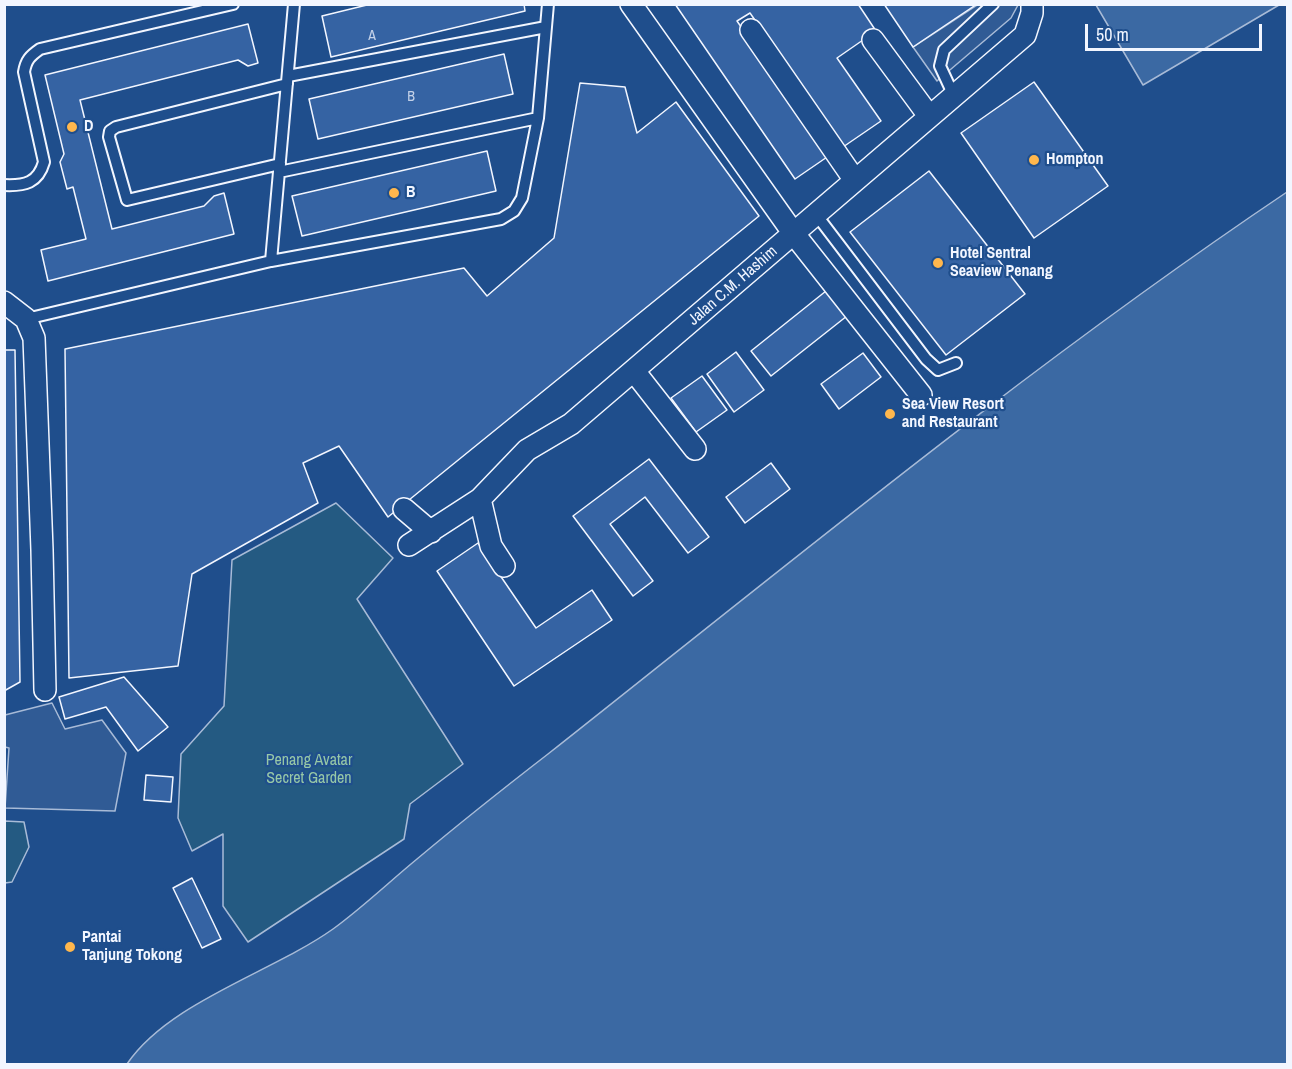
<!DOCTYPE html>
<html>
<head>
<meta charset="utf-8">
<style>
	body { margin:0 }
	#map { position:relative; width:1292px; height:1069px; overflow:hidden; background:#1f4e8c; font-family:"Archivo Narrow",sans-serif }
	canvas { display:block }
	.frame { position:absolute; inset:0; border:6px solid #f2f6ff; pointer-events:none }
	.scale { position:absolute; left:1085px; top:24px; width:177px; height:27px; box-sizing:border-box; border:3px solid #f2f6ff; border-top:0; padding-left:8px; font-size:18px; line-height:21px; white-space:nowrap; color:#f2f6ff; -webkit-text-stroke:4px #1f4e8c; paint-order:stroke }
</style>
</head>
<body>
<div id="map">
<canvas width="1292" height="1069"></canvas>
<div class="frame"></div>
<div class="scale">50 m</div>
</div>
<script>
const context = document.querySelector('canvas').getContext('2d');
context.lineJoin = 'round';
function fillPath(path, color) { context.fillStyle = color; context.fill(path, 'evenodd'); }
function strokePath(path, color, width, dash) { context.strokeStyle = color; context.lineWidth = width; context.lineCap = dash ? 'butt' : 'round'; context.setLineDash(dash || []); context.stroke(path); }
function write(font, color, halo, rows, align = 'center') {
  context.font = font + ' "Archivo Narrow",sans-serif'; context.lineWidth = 4.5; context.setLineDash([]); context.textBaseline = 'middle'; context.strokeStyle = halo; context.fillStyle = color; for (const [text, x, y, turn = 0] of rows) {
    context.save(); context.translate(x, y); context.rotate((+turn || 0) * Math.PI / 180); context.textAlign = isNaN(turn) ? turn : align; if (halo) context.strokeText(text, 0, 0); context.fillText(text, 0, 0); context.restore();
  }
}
const green = new Path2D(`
	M336 503 393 558 357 599 463 764 410 804 404 839 248 942 223 906V834L192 851 178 818 181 754 224 706 232 560Z
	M5 821 24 822 29 847 12 882 5 883Z`);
fillPath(green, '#245a82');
strokePath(green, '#a8bbd7', 1.5);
const parking = new Path2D(`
	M977 5H1018L1011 18 937 81 913 47Z
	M52 703 65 729 102 720 126 753 115 811 5 808 9 748 5 747V715Z`);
fillPath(parking, '#305b95');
strokePath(parking, '#a8bbd7', 1.5);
const water = new Path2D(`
	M1096 5H1279L1143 85Z
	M1287 192V1064H127C169 1002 271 973 333 929 362 908 389 882 417 859 460 823 504 788 548 754 791 562 1031 364 1287 192Z`);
fillPath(water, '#3b69a3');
strokePath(water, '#a8bbd7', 1.5);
const building = new Path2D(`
	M371 4H524L525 11 331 57 322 16Z
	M675 4H858L876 31 837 58 881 121 843 147 750 13 737 21 830 155 795 179Z
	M884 4H977L913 47Z
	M248 24 258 63 248 66 238 60 80 100 112 229 204 206 214 196 224 193 234 234 48 281 41 250 86 239 73 187 67 189 60 162 64 154 45 75Z
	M504 54 513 94 318 139 309 99Z
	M1034 82 1108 186 1034 238 961 133Z
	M580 83 625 87 637 133 676 102 759 216 388 517 339 446 303 463 318 503 192 574 178 666 69 678 65 349 464 268 487 296 554 238Z
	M487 151 496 191 302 236 292 196Z
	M929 171 1025 294 946 355 850 232Z
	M831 287 852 312 771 376 751 351Z
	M4 350H15L20 682 4 691Z
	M736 352 764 390 734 412 707 374Z
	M863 353 881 377 839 409 821 384Z
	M702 376 727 410 696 432 671 398Z
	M649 459 709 537 688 553 645 497 610 524 653 581 633 596 573 516Z
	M771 463 790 489 745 523 726 497Z
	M478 543 536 628 592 590 612 620 514 686 437 571Z
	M124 677 168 727 138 751 106 707 65 719 59 697Z
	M146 775 173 777 171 802 144 800Z
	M192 878 221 939 202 948 173 888Z`);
fillPath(building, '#3563a3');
strokePath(building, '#f2f6ff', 1.5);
const lane = new Path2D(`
	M288 76 546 27
	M954 96 940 66 944 50 993 4
	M280 164 127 200 109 137 110 131 116 127 287 84
	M279 172 538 118
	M4 185C25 186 38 183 44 162L24 72C26 60 30 56 40 49L233 4
	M815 213 926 359 938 370 956 363
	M271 261 294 4
	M26 319 271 261 501 219 514 211 522 198 538 118 548 4`);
const street = new Path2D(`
	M631 4 794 234 921 395
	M751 30 854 179
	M873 40 929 116
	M4 302 26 319 34 338 42 550 45 690
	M634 371 695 449
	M480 499 491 546 504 566
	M404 509 431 532
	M409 545 480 499 527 450 571 424 1025 35 1032 13V4`);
strokePath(lane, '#f2f6ff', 14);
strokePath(street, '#f2f6ff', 24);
strokePath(lane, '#1f4e8c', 10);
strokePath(street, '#1f4e8c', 21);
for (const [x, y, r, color] of [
	[72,127,6,"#ffb74d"],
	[1034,160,6,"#ffb74d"],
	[394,193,6,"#ffb74d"],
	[938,263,6,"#ffb74d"],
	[890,414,6,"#ffb74d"],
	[70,947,6,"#ffb74d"]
]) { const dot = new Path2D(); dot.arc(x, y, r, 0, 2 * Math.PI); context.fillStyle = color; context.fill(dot); strokePath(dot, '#1f4e8c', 2); }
write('14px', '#c3d1e8', null, [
	["A",372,36],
	["B",411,97]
]);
write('bold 16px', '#f2f6ff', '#1f4e8c', [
	["D",84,127],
	["Hompton",1046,160],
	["B",406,193],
	["Hotel Sentral",950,254],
	["Seaview Penang",950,272],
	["Sea View Resort",902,405],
	["and Restaurant",902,423],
	["Pantai",82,938],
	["Tanjung Tokong",82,956]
], 'left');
write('16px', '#f2f6ff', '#1f4e8c', [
	["Jalan C.M. Hashim",733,286,-41]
]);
write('16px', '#97c8a6', '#1f4e8c', [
	["Penang Avatar",309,761],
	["Secret Garden",309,779]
]);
</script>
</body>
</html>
